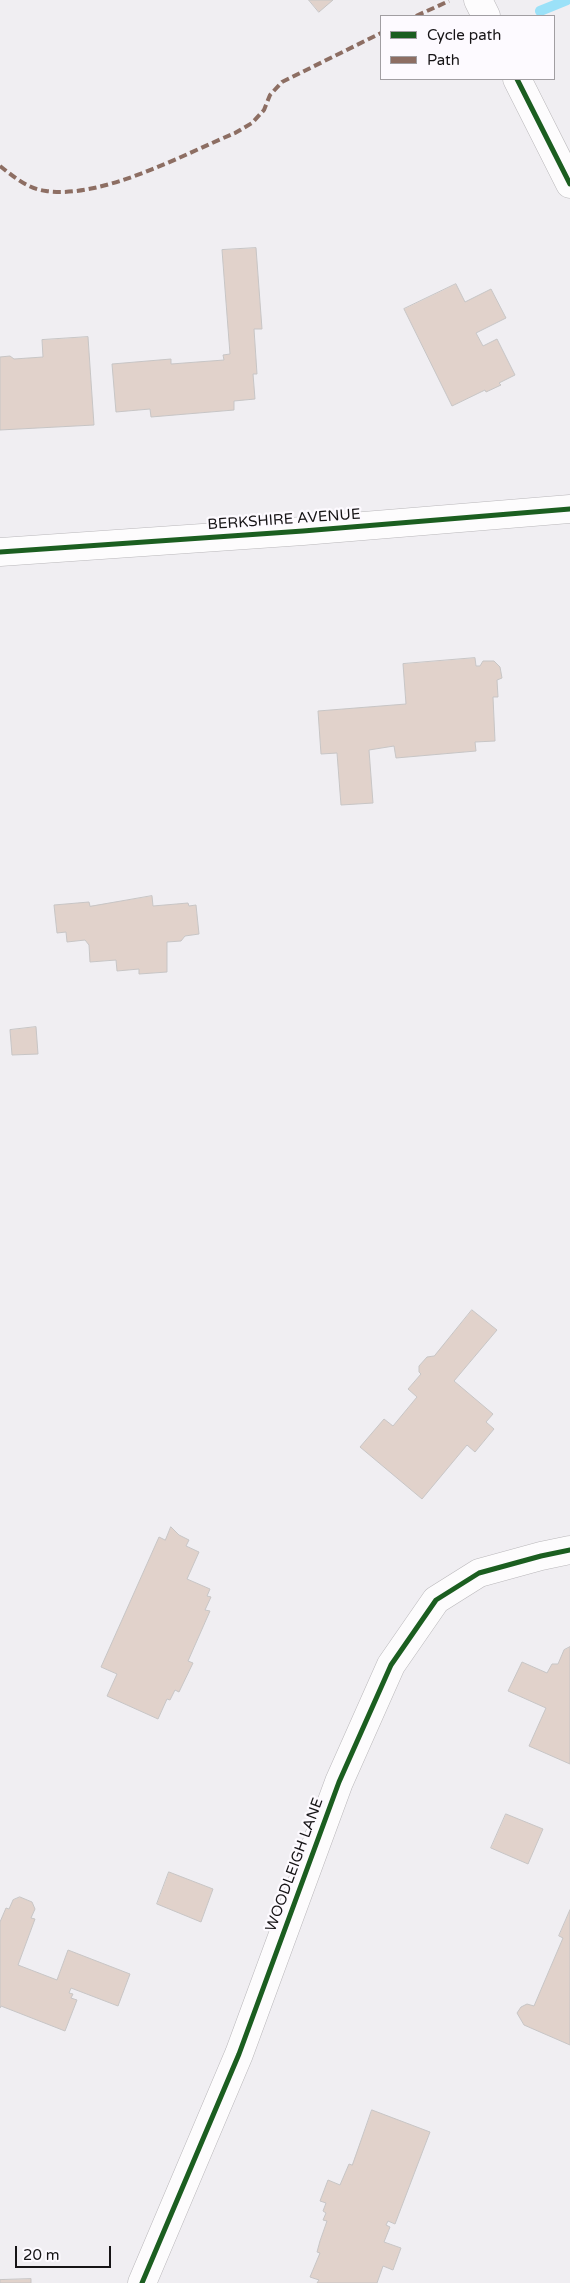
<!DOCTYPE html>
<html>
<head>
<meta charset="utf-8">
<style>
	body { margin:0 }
	#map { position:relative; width:570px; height:2283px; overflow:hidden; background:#f0eef2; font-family:"Varela Round",sans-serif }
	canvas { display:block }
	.legend { position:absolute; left:380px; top:15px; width:175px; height:65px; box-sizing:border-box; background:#fdfaff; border:1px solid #a19ea2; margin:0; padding:6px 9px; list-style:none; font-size:15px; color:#161416 }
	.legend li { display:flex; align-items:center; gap:10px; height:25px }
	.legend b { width:25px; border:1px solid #a19ea2 }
	.scale { position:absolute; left:15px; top:2246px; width:96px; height:22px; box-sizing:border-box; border:2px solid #161416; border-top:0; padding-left:6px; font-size:15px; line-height:18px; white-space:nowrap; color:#161416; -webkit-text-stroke:4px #fdfaff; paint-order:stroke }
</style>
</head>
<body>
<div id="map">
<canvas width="570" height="2283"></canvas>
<ul class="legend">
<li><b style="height:6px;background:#1b5e20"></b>Cycle path</li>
<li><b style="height:6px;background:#8d6e63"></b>Path</li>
</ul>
<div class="scale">20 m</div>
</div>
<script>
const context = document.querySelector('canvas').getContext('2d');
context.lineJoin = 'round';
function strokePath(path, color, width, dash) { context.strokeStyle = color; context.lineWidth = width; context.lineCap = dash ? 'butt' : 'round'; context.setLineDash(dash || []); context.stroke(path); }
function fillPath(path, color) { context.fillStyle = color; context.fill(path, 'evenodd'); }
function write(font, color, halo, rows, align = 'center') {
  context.font = font + ' "Varela Round",sans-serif'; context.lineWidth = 4.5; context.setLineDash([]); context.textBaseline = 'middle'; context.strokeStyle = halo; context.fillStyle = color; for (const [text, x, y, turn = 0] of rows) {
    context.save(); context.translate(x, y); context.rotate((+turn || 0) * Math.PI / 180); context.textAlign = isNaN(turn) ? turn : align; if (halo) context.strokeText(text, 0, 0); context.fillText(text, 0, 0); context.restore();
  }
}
strokePath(new Path2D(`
	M540 11 567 0`), '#9be1f8', 10);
const building = new Path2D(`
	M309 0H333L319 12Z
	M256 248 262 329H254L257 374H253L255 399 234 401V410L151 417 150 409 116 412 112 364 171 359V364L224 360 223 355 230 354 222 250Z
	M456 284 465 302 491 289 506 318 476 333 483 346 497 339 515 375 499 383 501 385 486 392 485 390 452 406 404 309Z
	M88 337 94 425 0 430V357L10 356 14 359 43 357 42 340Z
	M475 658 476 666H480L483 661H494L500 667 502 678 497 680 498 697H493L495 741 475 742 476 751 396 758 394 746 369 750 373 803 341 805 337 753 321 754 318 711 406 704 403 664Z
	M152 896 153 906 188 903 189 906 196 905 199 934 185 936 181 941 167 942V972L139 974V969L117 971 116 960 90 962 89 945 85 940 67 942 66 932 57 933 54 905 89 902 90 906Z
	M36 1027 38 1054 12 1055 10 1030Z
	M472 1310 497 1330 454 1381 493 1414 486 1422 494 1429 475 1452 467 1445 422 1499 360 1447 384 1419 393 1426 417 1397 408 1389 421 1374 419 1372V1366L427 1357 434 1356Z
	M171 1527 179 1535 189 1540 186 1546 199 1552 187 1579 210 1589 207 1596 211 1597 205 1610 210 1611 188 1661 193 1663 179 1692 175 1690 170 1700 167 1699 158 1719 107 1696 117 1674 101 1667 159 1537 165 1540Z
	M570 1647V1764L529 1746 546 1708 508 1691 522 1662 547 1673 552 1664H558L564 1650Z
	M506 1814 543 1829 528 1864 491 1848Z
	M169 1872 213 1889 201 1922 157 1904Z
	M20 1897 32 1902 35 1909 31 1918 35 1919 18 1965 57 1980 68 1950 130 1974 118 2006 71 1988 69 1993 73 1994 71 1998 77 2000 65 2031 1 2006 0 2008V1922L6 1908 9 1909 13 1900Z
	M570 1910V2045L524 2025 517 2013 521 2007 527 2004 534 2006 563 1938 559 1936Z
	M372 2110 430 2132 395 2224 388 2221 386 2225 390 2227 384 2242 401 2248 393 2270 383 2266 377 2283H317L319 2280 310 2277 320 2253 317 2252 320 2241 327 2221 323 2220 326 2213 323 2211 326 2203 320 2201 328 2180 340 2185 349 2164 352 2165Z
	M31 2279V2283H0V2280Z`);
fillPath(building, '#e1d2cb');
strokePath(building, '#c7c5c5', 1);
const minor = new Path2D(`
	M478 0 486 16
	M517 79 570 184
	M0 552 303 531 570 509
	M142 2283 239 2054 339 1782 391 1665 436 1600 479 1573 541 1556 570 1550`);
strokePath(minor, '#b9b7ba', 29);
strokePath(minor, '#fdfcfd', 28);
strokePath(new Path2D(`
	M416 16 449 1
	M0 166C14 177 28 189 46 191 103 199 182 155 235 133L252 123 264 110 270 95 282 82 381 33`), '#8d6e63', 4, [8, 4]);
strokePath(new Path2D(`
	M517 79 570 184
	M0 552 303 531 570 509
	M142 2283 239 2054 339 1782 391 1665 436 1600 479 1573 541 1556 570 1550`), '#1b5e20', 5);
write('15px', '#161416', '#fdfaff', [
	["BERKSHIRE AVENUE",284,520,-4],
	["WOODLEIGH LANE",295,1865,-70]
]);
</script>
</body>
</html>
